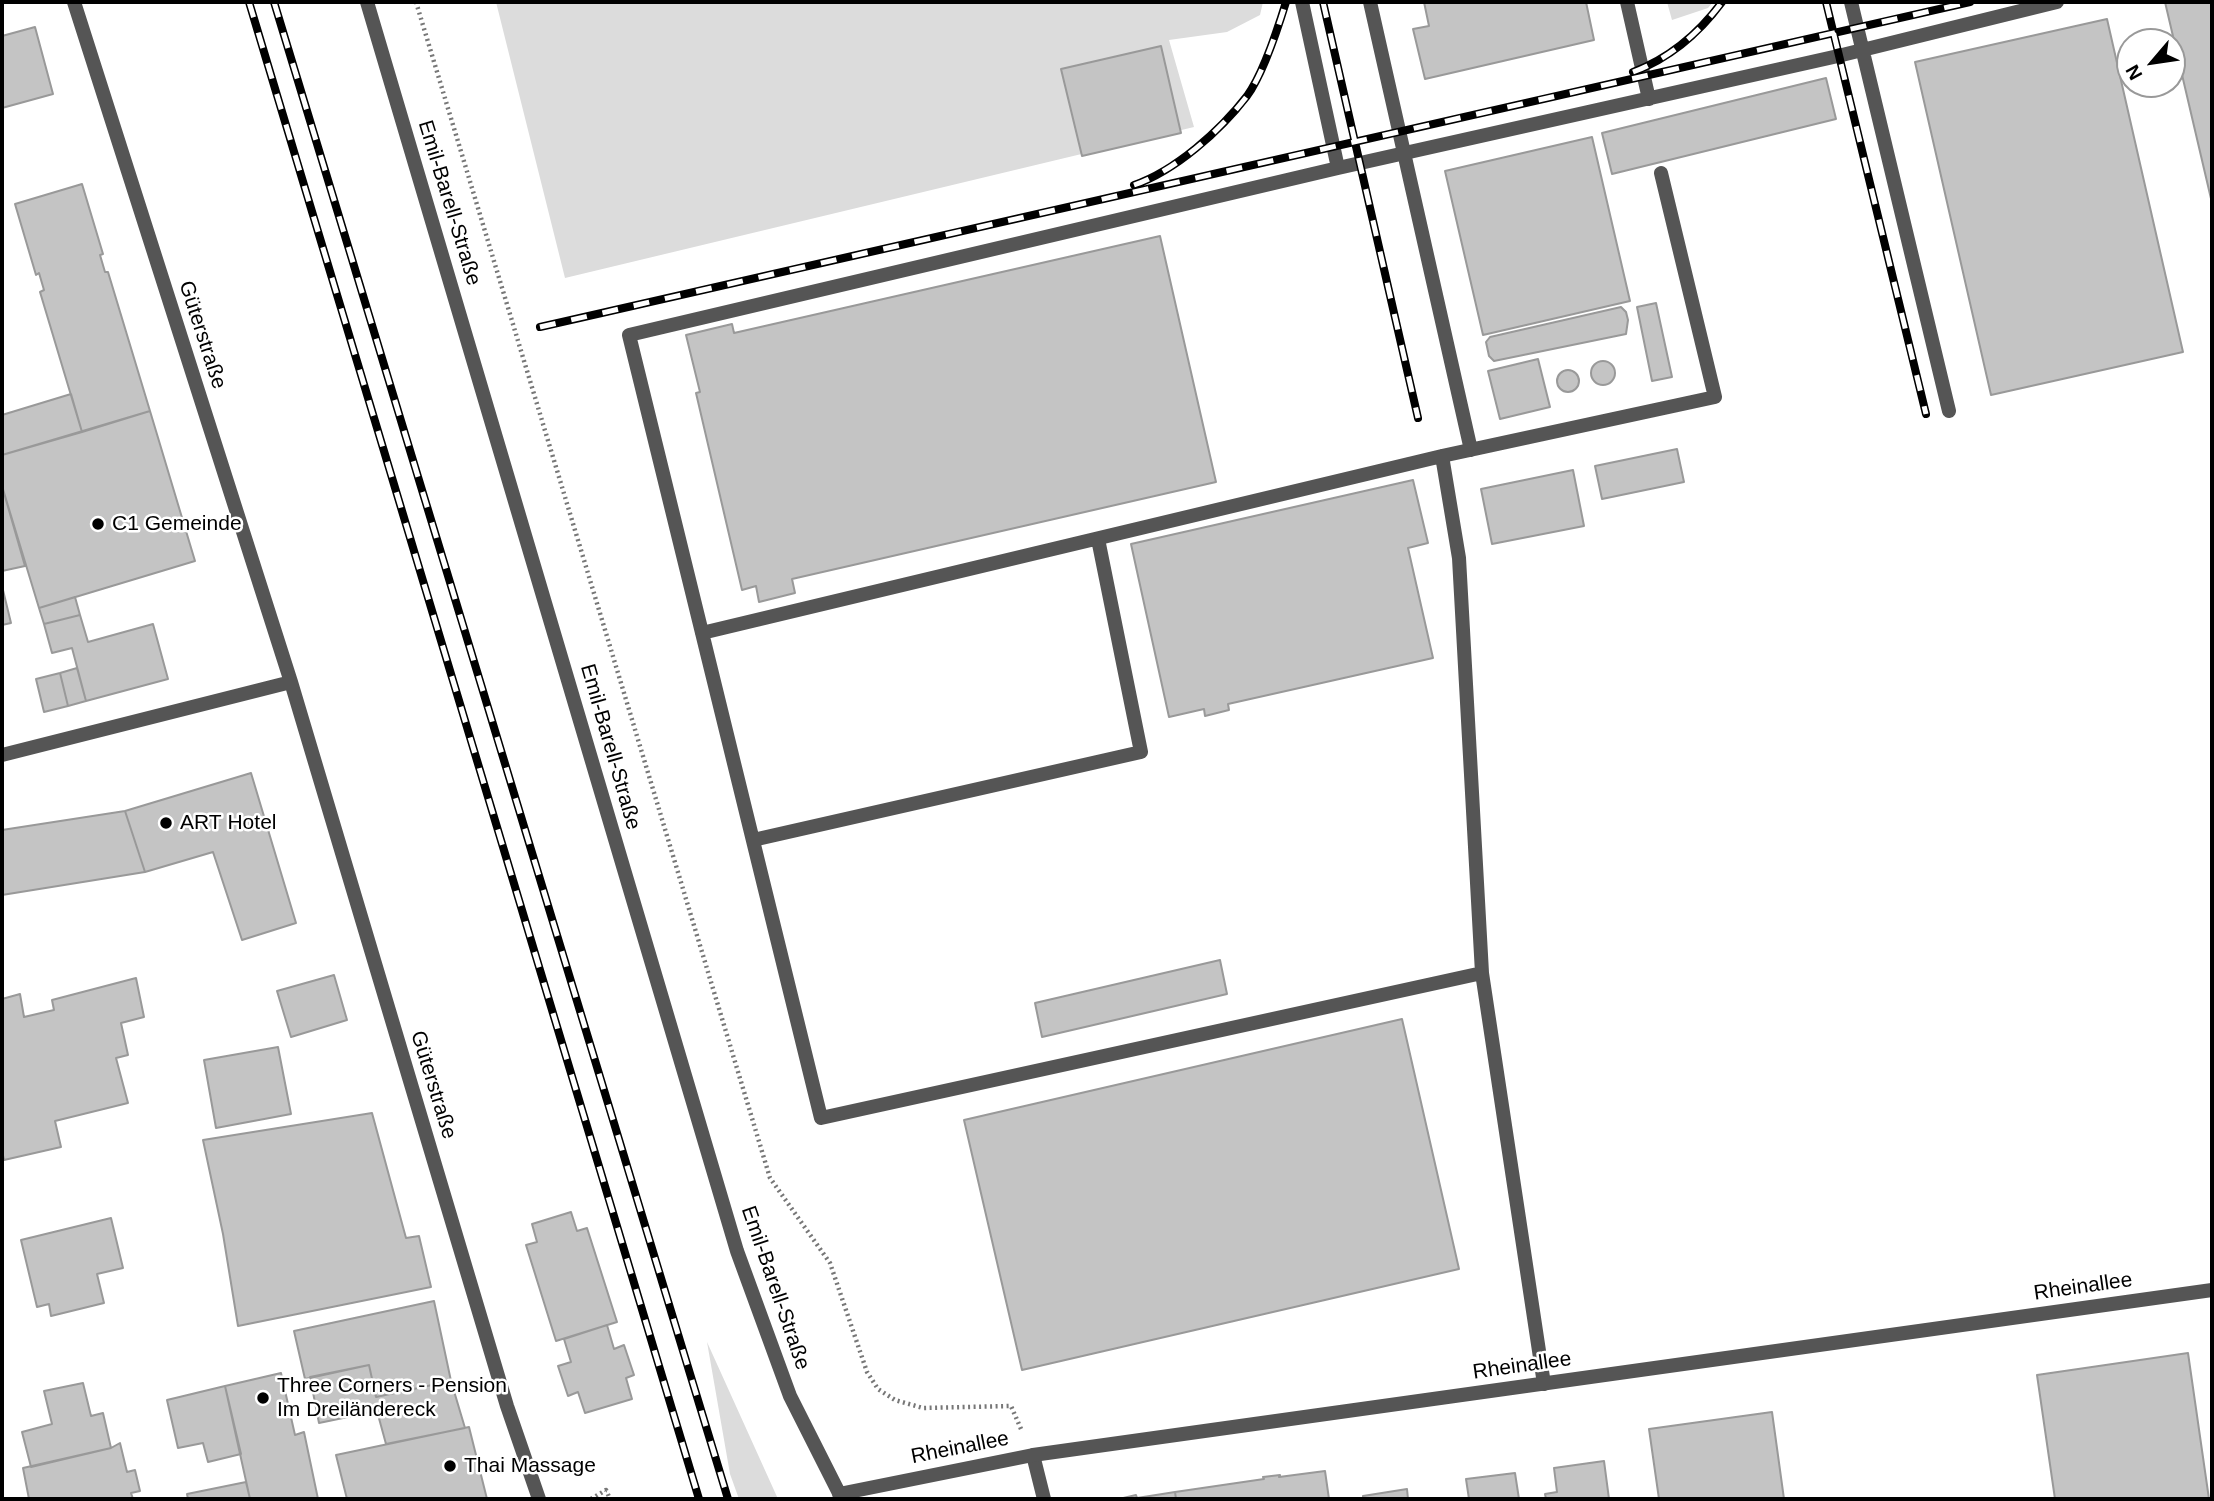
<!DOCTYPE html>
<html>
<head>
<meta charset="utf-8">
<style>
	body { margin:0 }
	#map { position:relative; width:2214px; height:1501px; overflow:hidden; background:#fff; font-family:Helvetica,sans-serif }
	canvas { display:block }
	.frame { position:absolute; inset:0; border:4px solid #000; pointer-events:none }
	.north { position:absolute; left:2116px; top:28px; width:70px; height:70px; box-sizing:border-box; background:#fff; border:2px solid #999; border-radius:50%; rotate:241deg; font-size:19px; font-weight:700; line-height:28px; text-align:center; color:#000 }
	.north::after { content:''; display:block; margin:auto; width:24px; height:32px; background:#000; clip-path:polygon(50% 0,100% 100%,50% 72%,0 100%) }
</style>
</head>
<body>
<div id="map">
<canvas width="2214" height="1501"></canvas>
<div class="frame"></div>
<div class="north">N</div>
</div>
<script>
const context = document.querySelector('canvas').getContext('2d');
context.lineJoin = 'round';
function fillPath(path, color) { context.fillStyle = color; context.fill(path, 'evenodd'); }
function strokePath(path, color, width, dash) { context.strokeStyle = color; context.lineWidth = width; context.lineCap = dash ? 'butt' : 'round'; context.setLineDash(dash || []); context.stroke(path); }
function write(font, color, halo, rows, align = 'center') {
  context.font = font + ' Helvetica,sans-serif'; context.lineWidth = 5; context.setLineDash([]); context.textBaseline = 'middle'; context.strokeStyle = halo; context.fillStyle = color; for (const [text, x, y, turn = 0] of rows) {
    context.save(); context.translate(x, y); context.rotate((+turn || 0) * Math.PI / 180); context.textAlign = isNaN(turn) ? turn : align; if (halo) context.strokeText(text, 0, 0); context.fillText(text, 0, 0); context.restore();
  }
}
fillPath(new Path2D(`
	M496 2H1263L1260 15 1227 32 1169 40 1194 127 565 278Z
	M1667 2H1713L1708 8 1672 20Z
	M707 1342 778 1499H739L730 1474Z`), '#dcdcdc');
const building = new Path2D(`
	M1424 2H1586L1594 40 1425 79 1413 29 1429 26Z
	M2165 2H2212V203Z
	M2107 19 2183 352 1991 395 1915 62Z
	M35 27 53 94 2 108V36Z
	M1161 46 1181 133 1082 156 1061 69Z
	M1826 78 1836 119 1612 174 1602 133Z
	M1592 137 1630 301 1483 335 1445 171Z
	M82 184 103 254 100 255 105 272H108L150 411 82 432 40 292 44 290 39 273 36 275 15 204Z
	M1160 236 1216 482 792 579 795 593 759 602 756 586 742 590 696 393 700 392 686 335 732 324 734 333Z
	M1656 303 1672 377 1652 381 1637 307Z
	M1621 307 1626 312 1628 320 1626 334 1494 361 1489 356 1486 342 1490 337Z
	M1538 359 1550 407 1500 419 1488 371Z
	M1591 373a12 12 0 1 1 24 0a12 12 0 1 1-24 0Z
	M1557 381a11 11 0 1 1 22 0a11 11 0 1 1-22 0Z
	M71 394 82 432 2 455V415Z
	M150 411 195 561 39 608 2 486V455Z
	M1677 449 1684 482 1602 499 1595 466Z
	M1573 470 1584 526 1492 544 1481 489Z
	M1413 480 1428 543 1408 548 1433 658 1228 704 1229 710 1205 716 1204 709 1169 717 1131 544Z
	M2 486 25 566 2 571Z
	M2 586 11 623 2 625Z
	M75 597 80 615 44 624 39 608Z
	M80 615 88 642 153 624 168 679 86 701 72 648 52 653 44 624Z
	M77 668 86 701 68 706 60 673Z
	M60 673 68 706 44 712 36 679Z
	M251 773 296 923 242 940 213 852 145 872 125 811Z
	M125 811 145 872 2 895V830Z
	M1220 960 1227 994 1042 1037 1035 1003Z
	M334 975 347 1020 291 1037 277 991Z
	M136 978 144 1017 121 1023 128 1055 116 1058 128 1103 55 1121 61 1147 4 1160 2 1151V999L20 994 24 1017 54 1010 52 1000Z
	M1402 1019 1459 1269 1022 1370 964 1120Z
	M278 1047 291 1114 216 1128 204 1060Z
	M372 1113 406 1238 419 1236 431 1287 238 1326 223 1234 203 1140Z
	M571 1212 577 1231 587 1228 617 1322 556 1341 526 1245 537 1242 532 1224Z
	M111 1218 123 1268 97 1274 104 1303 51 1316 49 1304 37 1307 21 1240Z
	M434 1301 451 1381 376 1397 369 1365 305 1379 294 1331Z
	M607 1325 614 1349 624 1345 634 1375 626 1378 632 1399 585 1413 578 1392 568 1396 558 1366 571 1362 564 1339Z
	M2188 1353 2209 1499H2055L2037 1375Z
	M369 1365 376 1397 451 1381 465 1428 386 1444 377 1411 319 1423 310 1377Z
	M281 1373 295 1435 304 1432 318 1499H250L225 1386Z
	M83 1383 91 1416 103 1413 111 1448 31 1467 22 1432 52 1424 44 1391Z
	M225 1386 241 1454 208 1462 203 1443 178 1448 167 1400Z
	M1772 1412 1784 1499H1659L1649 1429Z
	M469 1427 487 1499H347L336 1455Z
	M120 1443 127 1472 135 1470 140 1491 131 1493 133 1499H29L23 1468 111 1448Z
	M1604 1461 1609 1499H1546L1545 1494 1557 1492 1554 1468Z
	M1325 1471 1329 1499H1176L1175 1492 1264 1479 1263 1477 1280 1475 1279 1477Z
	M1515 1473 1519 1499H1464H1469L1466 1479Z
	M246 1482 250 1499H188L187 1494Z
	M1407 1489 1408 1499H1363V1496Z
	M1175 1492 1176 1499H1119L1136 1495 1137 1498Z`);
fillPath(building, '#c4c4c4');
strokePath(building, '#999', 2);
strokePath(new Path2D(`
	M416 2 770 1178 830 1263 867 1372 878 1389 895 1400 923 1408 1011 1406 1021 1429
	M591 1499 606 1490 610 1499`), '#777', 4.5, [2, 3.5]);
strokePath(new Path2D(`
	M1302 2 1338 168
	M1370 2 1471 450
	M1627 2 1649 99
	M1851 2 1949 411
	M1442 456 1459 558 1482 973 1544 1384
	M702 633 1442 456 1715 397 1661 173
	M753 840 1141 752 1098 539
	M1482 973 821 1118 629 335 1338 168 1838 56 2057 2
	M1033 1455 1044 1499`), '#555', 14);
strokePath(new Path2D(`
	M74 2 291 682 507 1406 539 1499
	M367 2 737 1251 790 1396 842 1499
	M2 755 291 682
	M839 1494 1033 1455 2212 1290`), '#555', 14);
const rail = new Path2D(`
	M249 2 699 1499
	M274 2 728 1499
	M1323 2 1418 418
	M1826 2 1926 414
	M1633 72C1670 58 1699 33 1722 2
	M1134 185C1175 171 1220 131 1247 96 1263 74 1278 28 1286 2
	M540 327 1970 2`);
strokePath(rail, '#000', 8);
strokePath(rail, '#fff', 5, [16]);
for (const [x, y, r, color] of [
	[98,524,7,"#000"],
	[166,823,7,"#000"],
	[263,1398,7,"#000"],
	[450,1466,7,"#000"]
]) { const dot = new Path2D(); dot.arc(x, y, r, 0, 2 * Math.PI); context.fillStyle = color; context.fill(dot); strokePath(dot, '#fff', 2.5); }
write('21px', '#000', '#fff', [
	["Emil-Barell-Straße",449,203,73],
	["Güterstraße",202,335,72],
	["Emil-Barell-Straße",610,747,74],
	["Güterstraße",433,1085,73],
	["Rheinallee",2083,1287,-8],
	["Emil-Barell-Straße",775,1288,71],
	["Rheinallee",1522,1366,-8],
	["Rheinallee",960,1448,-11]
]);
write('21px', '#000', '#fff', [
	["C1 Gemeinde",112,524],
	["ART Hotel",180,823],
	["Three Corners - Pension",277,1386],
	["Im Dreiländereck",277,1410],
	["Thai Massage",464,1466]
], 'left');
</script>
</body>
</html>
